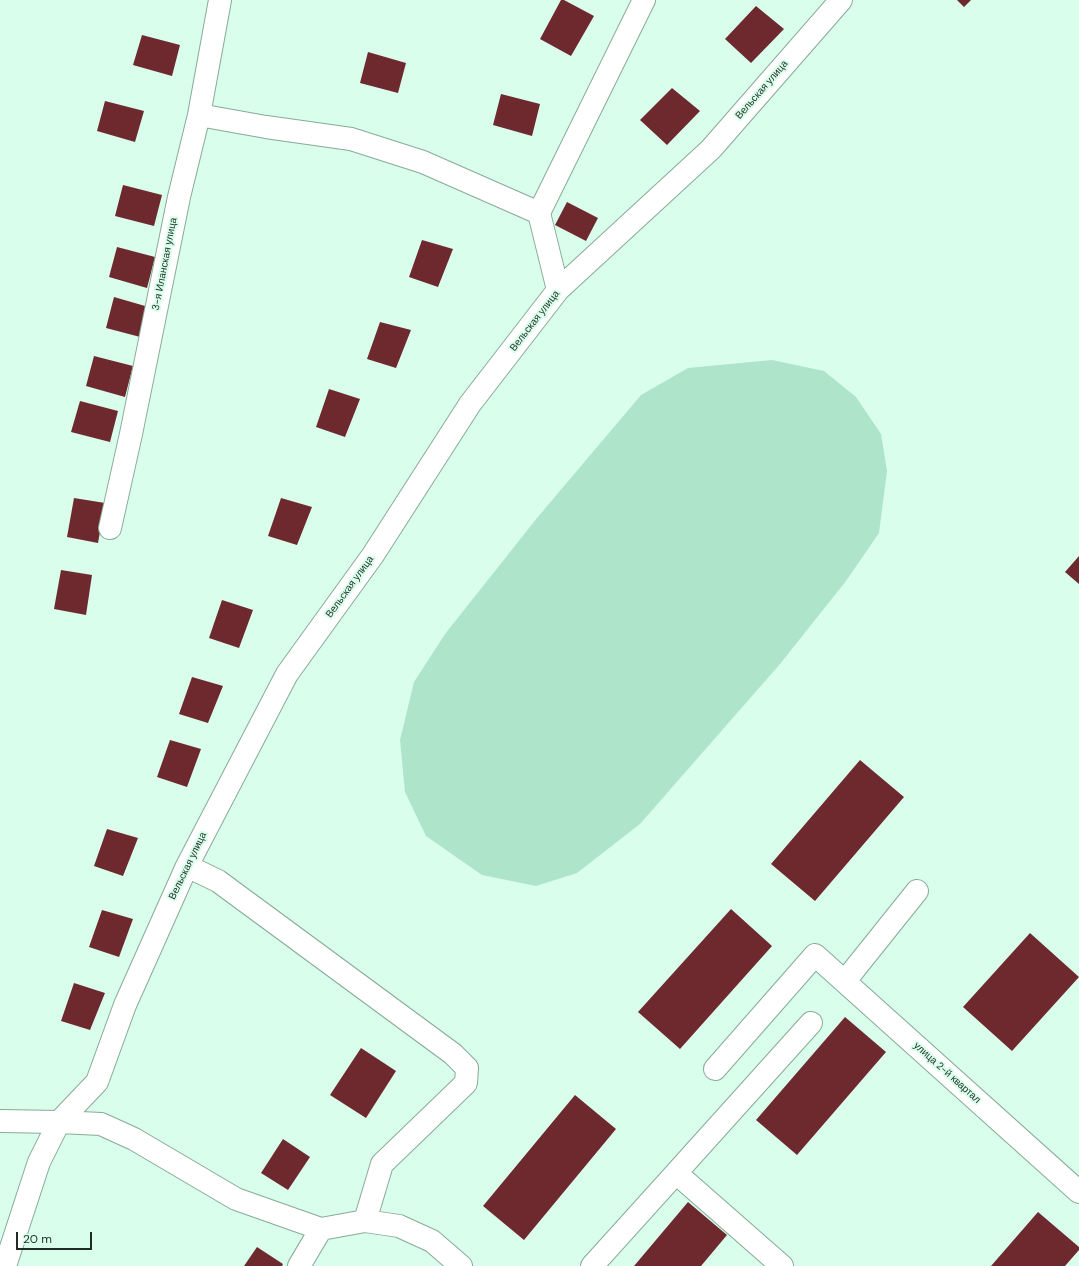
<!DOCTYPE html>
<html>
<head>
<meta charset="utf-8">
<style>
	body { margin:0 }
	#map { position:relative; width:1079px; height:1266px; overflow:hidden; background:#d9feeb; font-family:"DM Sans",sans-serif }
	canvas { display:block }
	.scale { position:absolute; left:16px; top:1232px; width:76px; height:18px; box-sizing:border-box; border:2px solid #1e2c25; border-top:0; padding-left:5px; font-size:12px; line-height:14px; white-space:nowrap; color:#1e2c25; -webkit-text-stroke:3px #d9feeb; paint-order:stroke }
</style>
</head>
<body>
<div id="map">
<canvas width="1079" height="1266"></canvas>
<div class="scale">20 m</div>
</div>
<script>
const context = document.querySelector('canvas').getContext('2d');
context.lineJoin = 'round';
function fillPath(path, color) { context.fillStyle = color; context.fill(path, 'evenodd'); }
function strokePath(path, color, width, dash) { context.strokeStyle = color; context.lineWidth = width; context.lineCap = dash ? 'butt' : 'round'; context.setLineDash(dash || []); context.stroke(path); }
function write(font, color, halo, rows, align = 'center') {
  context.font = font + ' "DM Sans",sans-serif'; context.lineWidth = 4; context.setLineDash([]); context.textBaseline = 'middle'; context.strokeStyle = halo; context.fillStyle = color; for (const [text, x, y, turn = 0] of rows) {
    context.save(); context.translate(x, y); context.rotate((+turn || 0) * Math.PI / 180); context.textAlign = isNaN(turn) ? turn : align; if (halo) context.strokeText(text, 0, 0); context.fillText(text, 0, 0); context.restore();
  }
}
fillPath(new Path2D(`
	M772 360 824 371 856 397 881 434 887 471 879 533 846 581 780 664 640 824 577 873 536 886 482 875 426 836 405 792 400 740 414 682 445 634 537 518 641 395 688 368Z`), '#aee5ca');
fillPath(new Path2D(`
	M561 0H564L594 16 571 56 540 39Z
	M957 0H971L964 7Z
	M756 6 784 29 751 63 725 39Z
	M142 35 180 45 172 76 133 65Z
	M368 52 406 63 398 93 360 83Z
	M672 88 700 111 667 145 640 120Z
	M501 94 540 104 532 136 493 125Z
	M105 101 144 111 135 142 97 131Z
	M123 185 162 195 154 226 115 216Z
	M567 202 598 218 586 241 555 225Z
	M422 240 453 249 438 287 409 277Z
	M117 247 155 257 147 288 109 277Z
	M114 297 152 308 144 338 106 328Z
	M380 322 411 330 396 368 367 359Z
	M94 356 133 366 125 397 86 386Z
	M329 389 360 399 345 437 316 427Z
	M80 401 118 411 110 442 71 432Z
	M74 498 105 503 98 543 67 537Z
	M281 498 312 507 297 545 268 536Z
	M1079 556V584L1065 572Z
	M61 570 92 575 86 615 54 609Z
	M222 600 253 610 239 648 209 638Z
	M192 677 223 686 208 723 179 714Z
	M170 740 201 749 187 787 157 777Z
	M860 760 904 797 815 901 771 864Z
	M107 829 138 838 123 876 94 866Z
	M731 909 772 946 680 1049 638 1012Z
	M102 910 133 919 119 957 89 947Z
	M1030 933 1079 977 1012 1051 963 1007Z
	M74 983 105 993 90 1030 61 1021Z
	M845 1017 886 1052 797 1155 756 1120Z
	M361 1048 396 1071 366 1118 330 1095Z
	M575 1095 616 1129 524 1240 483 1206Z
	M283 1139 310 1157 288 1190 261 1173Z
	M688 1202 727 1235 701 1266H634Z
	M1038 1212 1079 1247V1250L1065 1266H991Z
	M257 1247 283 1264 282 1266H244Z`), '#6e292e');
const minor = new Path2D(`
	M199 115 266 127 351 139 423 162 539 213
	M558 290 539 213 644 0
	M110 528 131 434 179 197 199 115 220 0
	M187 866 218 881 453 1054 467 1068 466 1083 382 1164 365 1221
	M845 981 917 891
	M715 1069 815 955 1079 1192
	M0 1121 59 1122 101 1124 134 1139 236 1199 321 1229 365 1221 399 1226 432 1241 461 1266
	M676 1173 811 1023
	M5 1266 39 1162 59 1122 97 1082 125 1005 187 866 287 674 373 555 470 404 558 290 711 149 841 0
	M299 1266 321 1229
	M592 1266 676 1173 782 1266`);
strokePath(minor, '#8a9', 24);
strokePath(minor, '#fff', 22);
write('10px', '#1e2c25', '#d9feeb', [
	["Вельская улица",762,90,-49],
	["3-я Иланская улица",165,264,-79],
	["Вельская улица",535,321,-52],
	["Вельская улица",350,587,-54],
	["Вельская улица",188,866,-64],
	["улица 2-й квартал",947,1073,42]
]);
</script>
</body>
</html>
